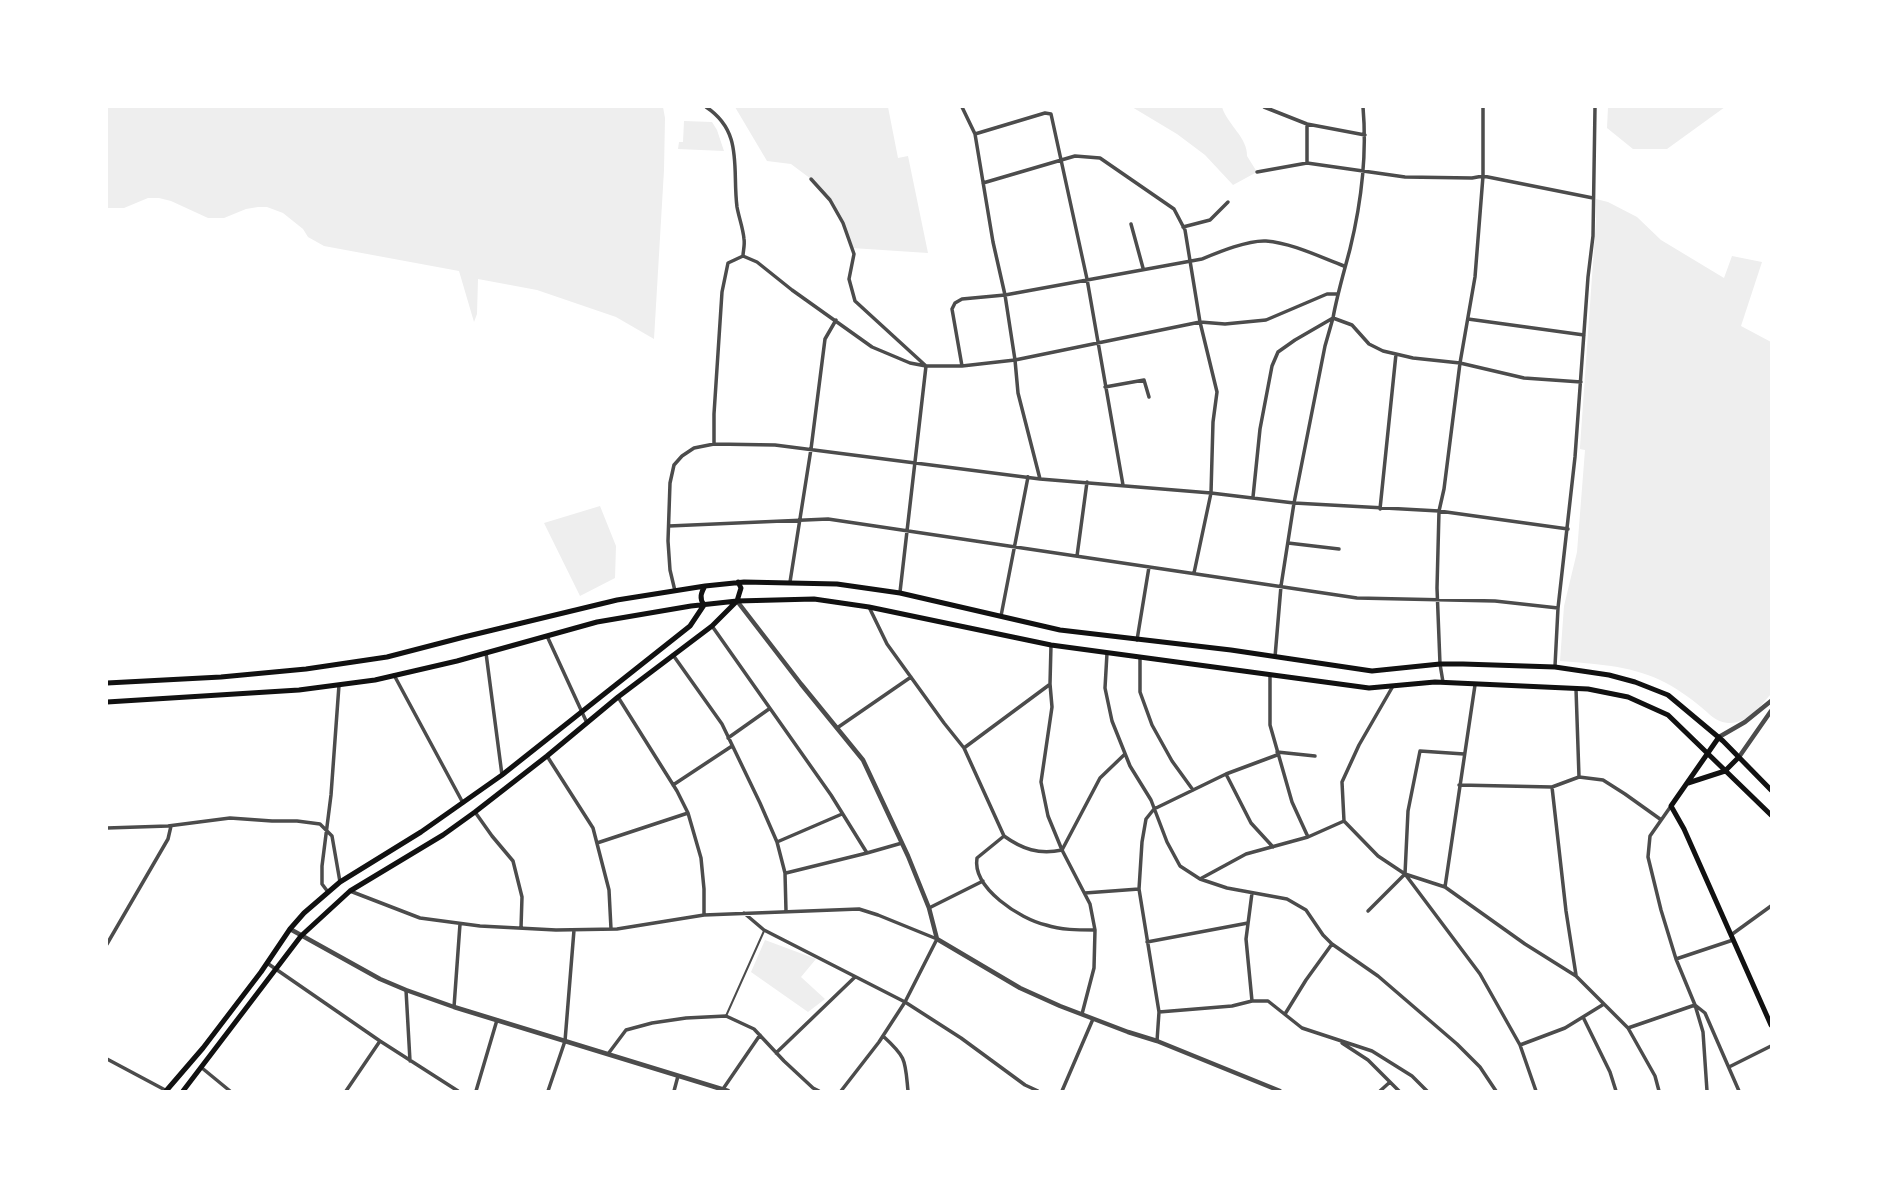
<!DOCTYPE html>
<html>
<head>
<meta charset="utf-8">
<style>
	body { margin:0 }
	#map { position:relative; width:1878px; height:1198px; overflow:hidden; background:#fff; font-family:Rubik,sans-serif }
	canvas { display:block }
	.frame { position:absolute; inset:0; border:108px solid #fff; pointer-events:none }
</style>
</head>
<body>
<div id="map">
<canvas width="1878" height="1198"></canvas>
<div class="frame"></div>
</div>
<script>
const context = document.querySelector('canvas').getContext('2d');
context.lineJoin = 'round';
function fillPath(path, color) { context.fillStyle = color; context.fill(path, 'evenodd'); }
function strokePath(path, color, width, dash) { context.strokeStyle = color; context.lineWidth = width; context.lineCap = dash ? 'butt' : 'round'; context.setLineDash(dash || []); context.stroke(path); }
fillPath(new Path2D(`
	M107 107H663L665 118 664 170 654 339 616 317 537 290 478 279 477 314 474 322 459 271 324 246 308 237 303 229 283 213 267 207H258L246 209 224 218H208L171 201 159 198H148L124 208H107Z
	M735 107H888L898 158 908 156 928 253 852 248 843 223 830 199 811 179 791 164 767 161Z
	M1132 107H1222C1227 124 1248 138 1247 156L1257 172 1233 185 1205 155 1177 134Z
	M1608 107H1725L1667 149H1633L1607 128Z
	M684 121 712 122 717 130 724 151 678 149 679 142H683Z
	M1596 199 1608 202 1637 217 1661 240 1724 278 1732 256 1762 262 1741 326 1771 342V694C1760 706 1748 724 1728 723 1715 722 1710 714 1701 707 1689 697 1675 687 1660 680 1628 665 1595 664 1560 661L1564 606 1577 552 1585 450 1580 449V447L1596 220Z
	M600 506 616 546 615 578 580 596 544 523Z
	M765 940 816 959 801 977 825 999 808 1012 751 972Z`), '#eee');
strokePath(new Path2D(`
	M726 1016 764 931`), '#4c4c4c', 2);
strokePath(new Path2D(`
	M706 107C744 132 732 169 737 207 739 218 743 228 744 239 745 245 743 251 743 256
	M962 107 975 134 993 242 1005 295 1015 360 1018 393 1040 479
	M1264 107 1307 124 1365 135
	M1307 124V163
	M975 134 1045 113 1051 114 1087 279 1123 485
	M1257 172 1307 163 1405 177 1472 178 1483 176 1593 198
	M811 179 830 200 843 223 854 254 849 279 855 301 926 366H962L1015 360 1200 322 1225 324 1266 320 1327 294H1337
	M983 183 1075 156 1100 158 1174 209 1185 230 1200 322 1217 392 1213 422 1211 493 1194 573
	M1131 224 1143 268
	M1183 227 1210 220 1228 202
	M1468 319 1584 335
	M962 366 952 309 955 303 962 299 1005 295 1202 259C1219 252 1248 240 1266 241 1292 243 1320 257 1344 266
	M1105 387 1144 380 1149 397
	M714 444V414L722 292 728 263 743 256 757 262 792 290 872 347 910 363 926 366 900 592
	M1253 497 1260 429 1272 366 1278 352 1295 340 1333 318C1337 295 1344 272 1350 249 1361 204 1367 153 1363 107
	M1380 509 1396 354
	M669 526 828 519 1357 598 1495 601 1558 608
	M1288 543 1339 549
	M1077 556 1087 482
	M790 582 811 449 825 339 836 320
	M675 591 670 570 668 541 670 483 674 465 682 456 694 448 714 444 775 445 1040 479 1211 493 1294 503 1439 511 1568 529
	M869 607 887 644 944 723 964 748 1004 836C1022 849 1039 855 1062 850L1100 778 1125 754
	M1001 616 1028 477
	M712 626 831 795 867 853
	M547 636 587 723
	M1137 640 1149 567
	M1051 645 1050 684 1052 707 1041 782 1048 816 1062 850 1090 904 1095 930 1094 968 1082 1014
	M486 653 502 775
	M1107 653 1105 688 1112 721 1130 766 1151 800 1167 842 1180 866 1200 879 1227 888 1287 899 1306 910 1323 935 1332 944 1378 976 1457 1044 1480 1067 1496 1091
	M673 655 722 724 760 803 777 842 785 873 786 911
	M1275 657 1281 586 1294 503 1325 346 1333 318 1352 325 1369 344 1383 351 1396 354 1413 358 1460 363 1524 378 1581 382
	M1140 658V692L1152 725 1172 761 1193 790
	M1555 666 1558 608 1575 457 1588 277 1593 236 1595 107
	M394 675 463 803
	M1270 675V725L1292 802 1308 837
	M1443 682 1440 664 1437 588 1439 511 1444 489 1460 363 1475 277 1483 176V107
	M1576 689 1579 777
	M618 697 677 791 688 813 701 858 704 889V915
	M837 728 911 677
	M728 738 769 709
	M964 748 1049 685
	M1277 752 1315 756
	M1464 754 1420 751 1408 811 1405 874 1480 974 1520 1045 1536 1091
	M547 756 593 828 609 890 611 929
	M1226 774 1251 823 1273 847
	M673 785 732 746
	M1459 785 1552 787 1579 777 1603 780 1625 794 1660 819
	M1552 787 1566 911 1576 975
	M1671 806 1650 836 1648 857 1661 910 1676 959 1695 1005 1703 1032 1707 1091
	M475 812 492 836 513 861 522 897 521 928
	M1344 821 1342 782 1359 745 1393 686
	M107 828 168 826 230 818 272 821H297L320 824 332 836 340 882
	M1004 836 977 858C972 888 1020 919 1046 925 1061 930 1078 930 1094 930
	M777 842 842 814
	M597 843 688 813
	M786 873 867 853 902 843
	M1200 879 1246 854 1308 837 1344 821 1378 856 1405 874 1445 887 1525 944 1576 976 1628 1028 1655 1076 1659 1091
	M1445 887 1475 685
	M350 891 420 918 480 926 556 930 617 929 704 915 859 909 878 915 937 939 905 1002 879 1042 841 1091
	M328 892 322 884V866L331 795 339 685
	M1085 893 1139 889
	M929 908 983 881
	M1368 911 1405 874
	M744 913 764 930 905 1002 961 1038 1025 1085 1038 1091
	M1731 935 1771 906
	M1147 942 1248 923
	M107 944 168 839 171 826
	M1676 959 1733 940
	M267 963 380 1041 458 1091
	M406 990 410 1061
	M1252 1001 1246 939 1252 893
	M454 1007 460 924
	M1159 1012 1232 1006 1252 1001H1268L1302 1028 1372 1051 1412 1076 1427 1091
	M1285 1014 1306 980 1332 944
	M1583 1017 1610 1072 1616 1091
	M1628 1028 1695 1005 1705 1013 1739 1091
	M883 1036C907 1058 905 1060 908 1091
	M1157 1041 1159 1012 1139 889 1142 842 1146 819 1154 809 1226 774 1277 755
	M1342 1043 1368 1060 1399 1091
	M1520 1045 1565 1028 1604 1004
	M776 1053 855 977
	M608 1054 626 1030 652 1023 686 1018 726 1016 754 1029 784 1061 813 1088 819 1091
	M107 1059 167 1091
	M1729 1067 1771 1046
	M202 1068 230 1091
	M723 1089 760 1035
	M346 1091 380 1041
	M476 1091 497 1020
	M548 1091 565 1041 574 930
	M674 1091 678 1076
	M1062 1091 1093 1019
	M1380 1091 1390 1082`), '#4c4c4c', 3.5);
strokePath(new Path2D(`
	M737 601 801 684 863 760 908 856 929 908 937 939 1020 988 1060 1006 1128 1032 1157 1041 1280 1091
	M1719 737 1745 722 1771 701
	M1739 757 1771 711
	M290 929 380 979 406 990 454 1007 728 1091`), '#4c4c4c', 4.5);
strokePath(new Path2D(`
	M107 683 221 677 306 669 387 657 464 637 617 600 705 586 744 582 837 584 900 593 1060 630 1231 650 1372 671 1440 664H1463L1555 667 1609 675 1635 682 1668 695 1723 741 1771 790
	M107 702 299 690 375 680 457 661 597 622 691 606 737 601 814 599 869 607 1051 645 1369 688 1435 682 1588 689 1628 697 1668 715 1771 815
	M1719 737 1671 806 1684 829 1771 1025
	M1688 783 1725 771 1738 758
	M166 1091 203 1048 261 972 290 929 304 913 340 882 421 832 502 775 690 626 704 605C699 598 701 593 705 586
	M183 1091 301 936 350 891 443 835 475 812 547 756 618 697 712 626 737 601 741 588 738 582`), '#111', 5);
</script>
</body>
</html>
